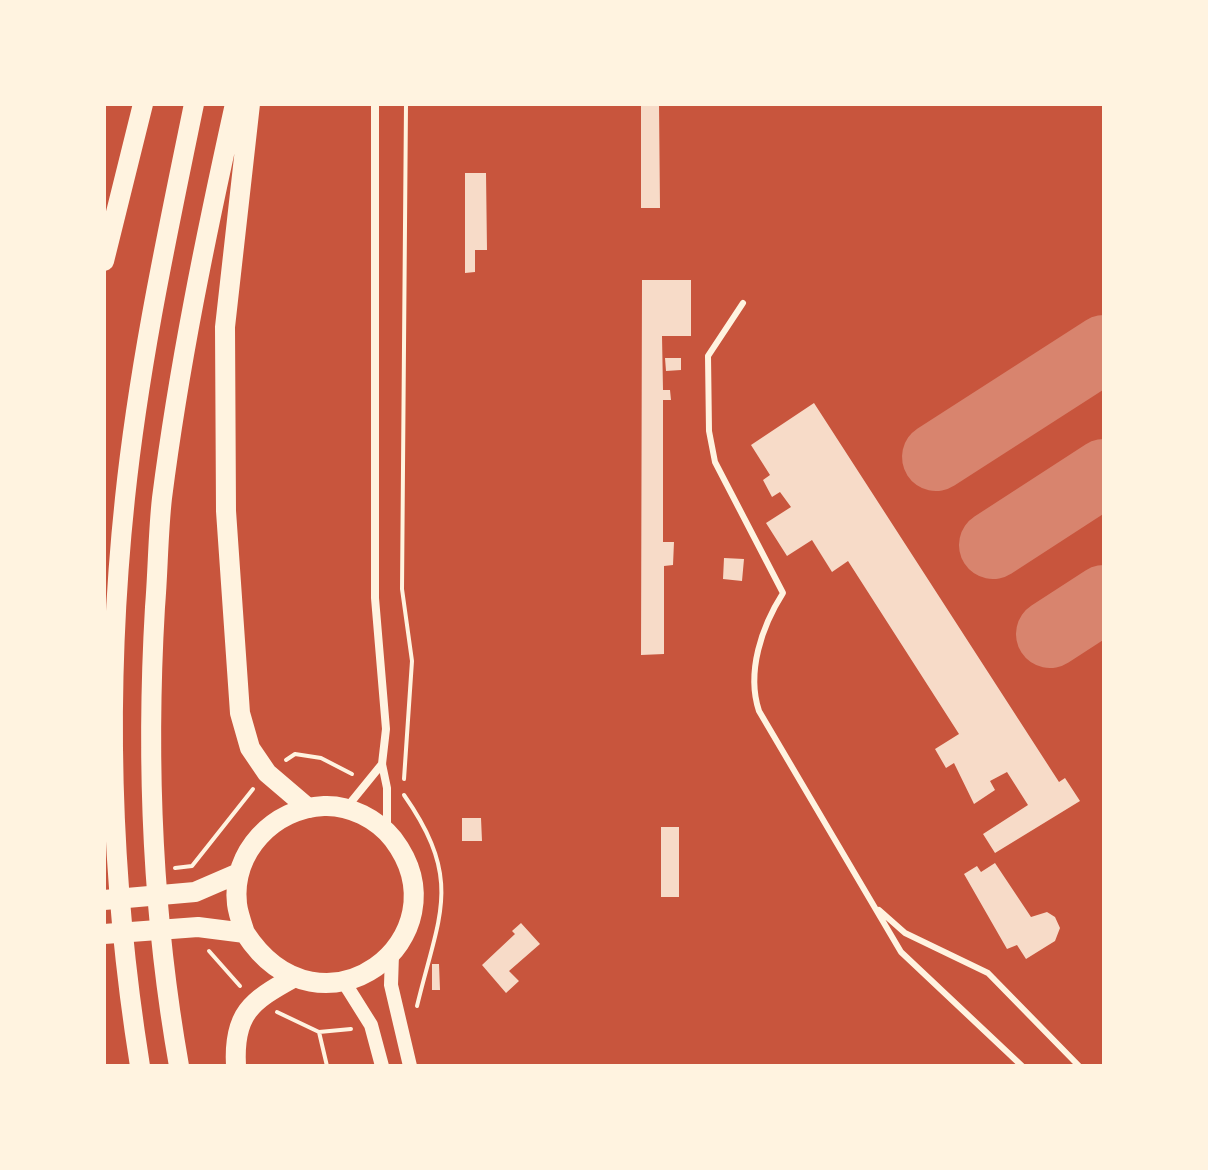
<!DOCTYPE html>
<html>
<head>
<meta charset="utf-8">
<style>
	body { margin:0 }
	#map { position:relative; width:1208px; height:1170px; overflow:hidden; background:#c8553d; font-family:"Open Sans",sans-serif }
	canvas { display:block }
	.frame { position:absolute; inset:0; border:106px solid #fff3e0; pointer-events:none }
</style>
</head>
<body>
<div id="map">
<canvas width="1208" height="1170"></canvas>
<div class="frame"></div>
</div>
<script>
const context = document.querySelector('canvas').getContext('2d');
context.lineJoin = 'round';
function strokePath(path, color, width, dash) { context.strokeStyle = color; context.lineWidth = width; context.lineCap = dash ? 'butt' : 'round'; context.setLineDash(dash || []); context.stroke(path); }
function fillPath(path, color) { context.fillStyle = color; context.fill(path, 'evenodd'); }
strokePath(new Path2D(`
	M936 457 1104 349
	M993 545 1104 473
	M1050 634 1104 599`), '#d8846e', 68);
fillPath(new Path2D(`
	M641 104H659L660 208H641Z
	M465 173H486L487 250H475V272L465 273Z
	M642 280H691V336H662L663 390H670L671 400H663V542H674L673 565 664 566V654L641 655Z
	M665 358H681V370L666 371Z
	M814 403 1059 782 1065 778 1080 801 995 853 983 834 1028 805 1007 772 990 781 995 790 974 804 954 763 946 768 935 749 959 734 848 561 832 572 812 540 787 556 766 523 791 507 780 492 772 497 763 480 770 475 751 445Z
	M724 558 744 559 742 581 723 579Z
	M462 818H481L482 841H462Z
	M661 827H679V897H661Z
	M995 863 1031 917 1047 912 1055 917 1060 928 1055 941 1026 959 1017 945 1007 949 964 874 977 866 981 872Z
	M521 923 540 944 509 971 519 981 506 993 482 965 515 934 512 931Z
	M432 964H439L440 990H432Z`), '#f7dbc8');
strokePath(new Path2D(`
	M286 760 295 754 321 758 352 774
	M404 779 412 661 402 589 406 104
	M404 795C464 881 439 914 417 1006
	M175 868 192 866 253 789
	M209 951 240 986
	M277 1012 319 1032 351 1029
	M319 1032 327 1066`), '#fff3e0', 4);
strokePath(new Path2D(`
	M743 303 708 356 709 431 715 462 783 593C762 626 746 672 759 711L901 952 1022 1066
	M879 910 905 933 988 973 1079 1066`), '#fff3e0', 6);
strokePath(new Path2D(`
	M375 104V598L386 729 382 764 387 788V830
	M347 807 382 764`), '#fff3e0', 8);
strokePath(new Path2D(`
	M392 954 391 985 410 1066
	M344 982 371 1025 382 1066`), '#fff3e0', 14);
strokePath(new Path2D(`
	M104 900 195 892 239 873
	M104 934 198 927 245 933C321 1050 468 938 393 839 377 819 350 805 324 806 274 808 231 852 237 904 238 913 242 924 245 933`), '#fff3e0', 20);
strokePath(new Path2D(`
	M250 104 225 327 226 511 240 713 250 748 267 773 308 808
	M104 261 143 104
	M140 1066C110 879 105 687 125 498 139 365 167 235 194 104
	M179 1066C152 914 146 761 155 607 158 571 158 534 162 498 179 365 206 235 235 104
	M236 1066C233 1014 251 1001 293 978`), '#fff3e0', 20);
</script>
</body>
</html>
